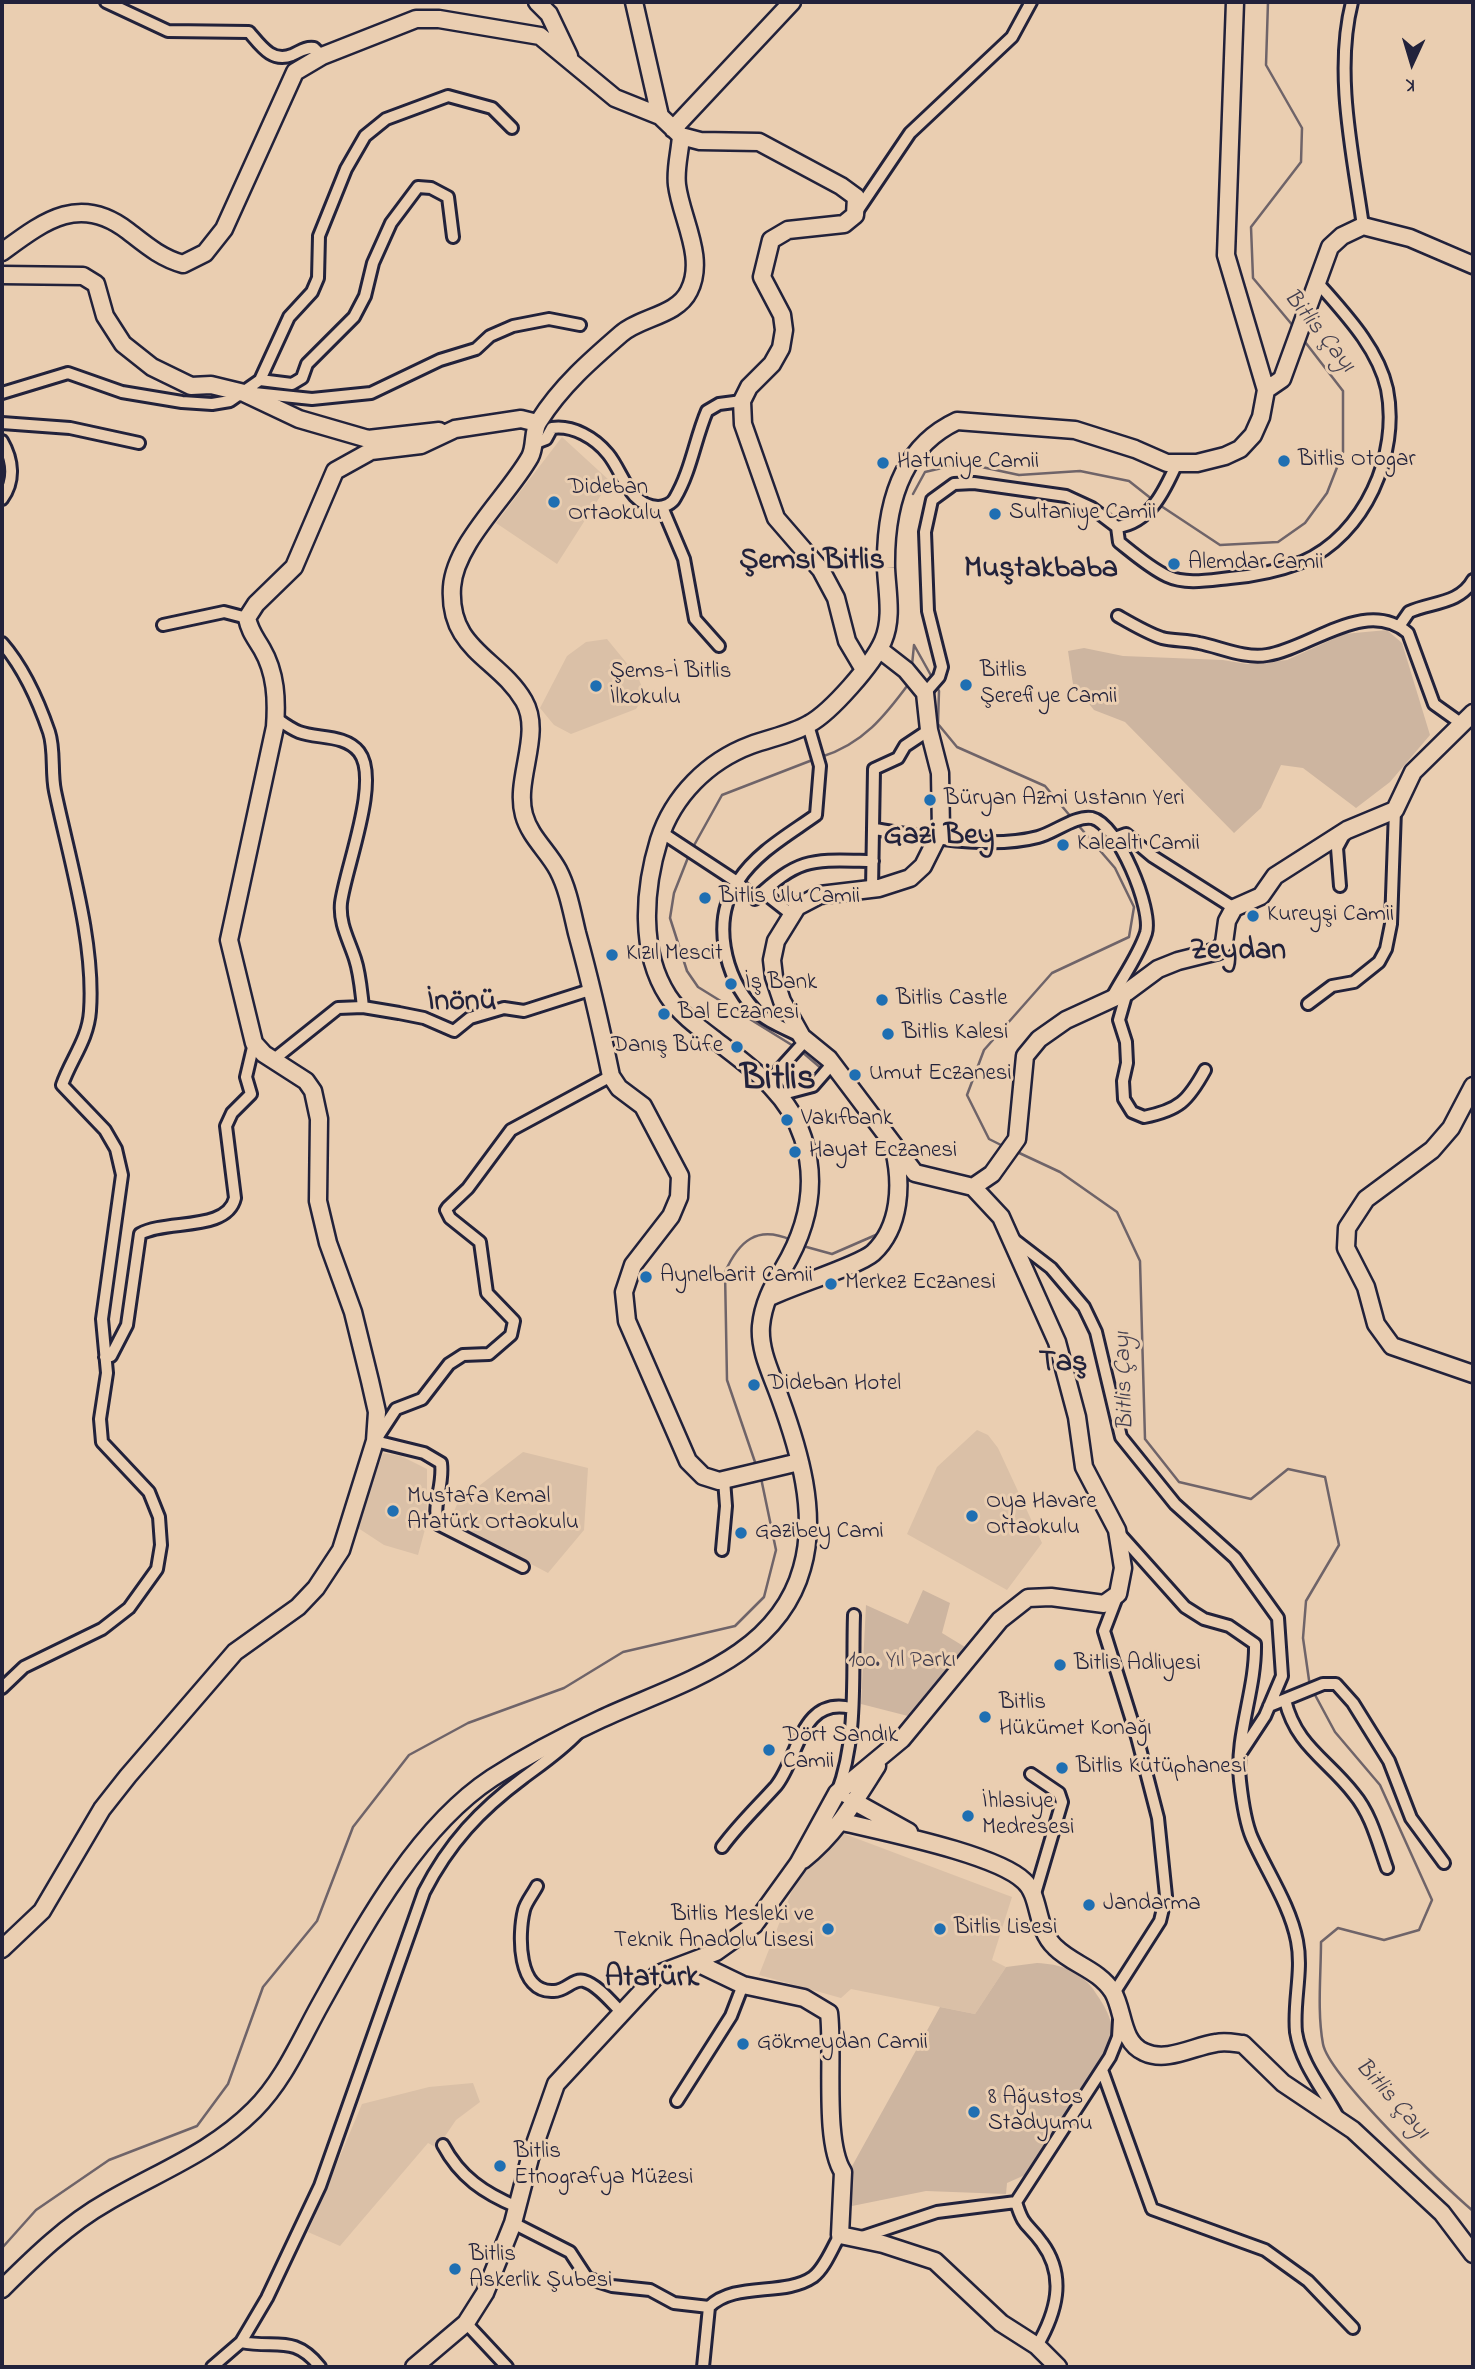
<!DOCTYPE html>
<html>
<head>
<meta charset="utf-8">
<style>
	body { margin:0 }
	#map { position:relative; width:1475px; height:2369px; overflow:hidden; background:#eaceb1; font-family:"Indie Flower",sans-serif }
	canvas { display:block }
	.frame { position:absolute; inset:0; border:4px solid #22223b; pointer-events:none }
	.north { position:absolute; left:1377px; top:28px; width:70px; height:70px; -webkit-text-stroke:5px #eaceb1; paint-order:stroke; rotate:184deg; font-size:19px; font-weight:700; line-height:28px; text-align:center; color:#22223b }
	.north::after { content:''; display:block; margin:auto; width:24px; height:32px; background:#22223b; clip-path:polygon(50% 0,100% 100%,50% 72%,0 100%) }
</style>
</head>
<body>
<div id="map">
<canvas width="1475" height="2369"></canvas>
<div class="frame"></div>
<div class="north">K</div>
</div>
<script>
const context = document.querySelector('canvas').getContext('2d');
context.lineJoin = 'round';
function fillPath(path, color) { context.fillStyle = color; context.fill(path, 'evenodd'); }
function strokePath(path, color, width, dash) { context.strokeStyle = color; context.lineWidth = width; context.lineCap = dash ? 'butt' : 'round'; context.setLineDash(dash || []); context.stroke(path); }
function write(font, color, halo, rows, align = 'center') {
  context.font = font + ' "Indie Flower",sans-serif'; context.lineWidth = 6; context.setLineDash([]); context.textBaseline = 'middle'; context.strokeStyle = halo; context.fillStyle = color; for (const [text, x, y, turn = 0] of rows) {
    context.save(); context.translate(x, y); context.rotate((+turn || 0) * Math.PI / 180); context.textAlign = isNaN(turn) ? turn : align; if (halo) context.strokeText(text, 0, 0); context.fillText(text, 0, 0); context.restore();
  }
}
fillPath(new Path2D(`
	M562 437 610 481 557 564 496 523Z
	M607 639 638 677 645 695 636 709 571 734 554 725 540 708 567 656 586 642Z
	M977 1430 988 1435 998 1448 1042 1543 1007 1590 907 1534 937 1467Z
	M523 1452 588 1468 584 1530 548 1573 450 1521 458 1502Z
	M383 1453 401 1456 427 1469V1522L418 1555 384 1545 355 1526Z
	M842 1833 1012 1897 992 1960 1006 1967 975 2014 851 1989 841 1998 759 1975 795 1883Z
	M473 2083 480 2102 456 2120 437 2148 428 2143 340 2246 308 2232 362 2104 429 2087Z`), '#dac0a7');
fillPath(new Path2D(`
	M1387 630 1402 643 1430 735 1390 782 1356 808 1303 768 1281 765 1261 808 1234 833 1125 722 1094 710 1073 684 1068 651 1084 648 1123 656 1223 660 1247 664 1287 660 1344 634Z
	M923 1590 950 1603 942 1633 965 1647 908 1716 861 1704 866 1605 908 1624Z
	M1037 1963C1060 1964 1079 1970 1093 1989 1101 2001 1114 2018 1111 2033 1104 2067 1046 2142 1025 2175L1007 2183 1006 2194 926 2191 852 2206 851 2168 940 2007 975 2014 1006 1967Z`), '#cdb5a0');
strokePath(new Path2D(`
	M1268 2 1266 65 1302 128 1301 162 1251 227 1253 278 1294 327
	M913 494 925 472 963 463 1019 475 1080 471 1129 481 1153 500
	M1158 504 1220 545 1278 542 1305 523 1327 493 1343 452V391L1302 338
	M914 645 933 679
	M912 665 914 645
	M936 685 939 691 938 724 957 747 1045 786 1071 817
	M821 757C863 744 885 716 910 682
	M692 849 722 795 815 759
	M689 855 674 893 670 918 687 971 698 987 795 1047
	M801 1051 822 1069
	M827 1074 838 1083
	M1003 1146 989 1139 967 1095 984 1050 1052 973 1129 937 1134 907 1115 868 1078 825
	M1015 1151 1060 1172 1117 1212 1140 1261 1145 1439 1179 1482 1251 1499 1288 1469 1325 1477 1339 1545 1306 1601 1303 1638 1310 1687
	M883 1226 889 1205
	M803 1246 832 1254 878 1234
	M756 1465 727 1380 725 1272C739 1241 757 1225 791 1240
	M1314 1693 1335 1732 1380 1785 1432 1900 1419 1930 1384 1940 1338 1928 1321 1942C1321 1974 1317 2012 1323 2044 1329 2076 1444 2186 1473 2211
	M2 2248 36 2210 109 2160 197 2126 228 2084 263 1987 317 1921 353 1827 409 1755 468 1723 564 1688 623 1652 735 1626 764 1597 776 1550 761 1478`), '#6f6469', 2.5);
const street = new Path2D(`
	M106 2 168 31 249 32C261 46 272 63 292 55 301 51 305 47 314 48L322 56
	M1352 2C1334 73 1353 155 1363 226
	M856 213 910 133 1012 37 1031 2
	M260 380 292 384 302 378 307 364 354 317 365 296 373 263 391 223 418 187 431 188 448 197 453 237
	M2 393 68 373 122 392 182 402 212 404 230 401 260 380 289 317 312 292 318 278 319 236 346 169 365 136 386 119 448 96 492 108 512 128
	M254 393 312 399 371 393 440 360 476 349 490 336 513 326 549 319 580 325
	M2 423 70 428 139 443
	M2 441C13 460 15 481 2 499
	M533 444 546 439 552 428C573 425 595 438 608 454 623 472 629 506 658 507 664 507 672 504 675 498 691 471 695 439 707 411L719 404 742 401
	M662 507 684 559 695 619 719 646
	M1117 527 1119 542C1134 554 1150 568 1167 576 1186 585 1210 580 1230 578 1255 576 1278 571 1302 562 1365 535 1400 454 1387 389 1378 348 1345 314 1318 283
	M1118 616C1132 624 1147 633 1162 638 1173 641 1187 640 1199 643 1220 647 1245 659 1267 655 1311 648 1366 597 1408 633L1434 704 1462 724
	M163 625 224 612 247 618
	M1400 625 1409 612C1431 602 1460 604 1473 580
	M2 643C23 667 39 703 49 732 55 750 51 772 55 791 69 858 95 942 90 1011 88 1040 71 1059 62 1085L105 1130 116 1149 122 1175 102 1319 107 1373 100 1419 102 1442 149 1492 159 1517 161 1545 157 1569 129 1608 102 1629 24 1667 2 1688
	M925 693 939 677 942 667 928 611 925 532 932 500 954 484 974 483 1066 496 1092 508 1117 527C1150 523 1165 490 1177 463
	M276 718C283 723 291 729 299 732 317 739 345 734 359 752 381 780 345 869 341 903 339 924 349 940 355 959 360 974 361 991 363 1007
	M874 829C923 836 989 850 1038 837 1054 833 1076 815 1092 818 1118 824 1153 909 1146 933 1139 955 1122 978 1111 999
	M661 832 737 882 755 899C801 856 812 860 873 861
	M1115 838 1126 834 1152 856 1234 908
	M1340 886 1337 848 1344 835
	M872 889 874 769 898 758 905 746 929 730
	M763 892 791 914
	M1127 992 1119 1020 1126 1042 1127 1063 1123 1081 1124 1099 1132 1112 1144 1117C1179 1110 1188 1101 1205 1070
	M1308 1004 1332 986 1354 982 1379 962 1386 949 1391 924 1395 810
	M802 1037C787 1029 767 1022 755 1010 724 976 711 920 738 881 757 852 788 835 816 815L820 766 808 725
	M273 1060 338 1008 363 1007 399 1013 424 1018 454 1031 470 1018 504 1008 524 1011 593 989
	M767 1083 806 1040
	M779 1095 813 1086 833 1063
	M1012 1238 1051 1268 1084 1307 1096 1332 1121 1437 1175 1504 1235 1558 1278 1618 1282 1676 1265 1716 1242 1751
	M105 1357 111 1356 127 1325 140 1234C166 1219 227 1232 235 1198L226 1126 232 1113 251 1094 246 1077 254 1043
	M1118 1532 1185 1607 1204 1619 1229 1626 1255 1644C1256 1690 1235 1735 1240 1781 1242 1799 1245 1822 1252 1838 1267 1872 1290 1905 1297 1941 1303 1971 1293 2002 1296 2032 1301 2064 1323 2089 1338 2117
	M722 1550 726 1506 724 1480
	M523 1567 438 1524C432 1503 444 1487 441 1463L424 1453 375 1441 396 1409 422 1399 449 1364 463 1355 489 1354 511 1335 514 1321 487 1293 480 1242 450 1218 446 1210 448 1207 468 1188 511 1130 611 1076
	M854 1615C852 1673 858 1739 837 1793L855 1802
	M1285 1700C1296 1746 1327 1759 1354 1794 1371 1814 1378 1843 1387 1868
	M1269 1706 1323 1684H1336L1353 1703 1389 1761 1411 1818 1444 1863
	M1031 1774 1059 1793 1062 1802 1034 1897
	M722 1847C738 1825 758 1806 776 1786 799 1758 800 1696 851 1708
	M537 1886C533 1894 526 1902 524 1910 518 1934 517 1994 554 1991 566 1991 573 1978 584 1981 598 1985 612 2003 622 2013
	M1114 1993 1160 1921 1166 1896 1158 1818 1137 1737 1104 1631 1117 1597
	M1102 2070 1152 2209 1265 2250 1308 2281 1353 2328
	M677 2101 731 2016 743 1985
	M443 2145C460 2177 484 2193 517 2207
	M513 2223 570 2252 587 2278 612 2286 650 2290 674 2303 709 2307C735 2281 784 2297 813 2277 825 2268 832 2248 840 2235
	M859 2238 937 2212 1016 2202
	M466 2323 507 2367
	M241 2342C276 2349 294 2334 320 2367
	M1037 2346C1056 2313 1067 2277 1042 2243 1028 2223 1024 2229 1016 2202L1110 2057 1118 2037 1119 2020
	M212 2367 241 2342 267 2298 320 2186 424 1892C449 1843 480 1810 523 1778 543 1763 561 1751 578 1733
	M703 2367 709 2307`);
const secondary = new Path2D(`
	M537 2 549 14 569 56
	M634 2 660 116
	M673 129 792 2
	M681 136C680 152 675 169 677 185 681 218 706 258 689 291 677 316 640 317 621 334 591 360 561 386 539 421 532 431 536 446 530 457 508 496 455 543 452 587 448 650 498 657 524 701 543 734 514 779 524 815 530 837 548 851 558 870 568 889 572 912 577 933 590 980 601 1028 611 1076L619 1088 643 1106 680 1176 679 1197 671 1216 633 1265 624 1292 627 1321 688 1461 703 1476 719 1481 799 1462
	M2 252C43 222 79 193 128 231 146 245 161 258 183 264L205 253 224 229 295 72 322 56 416 19H439L540 36 615 98 660 116 681 136 700 141 759 142 841 186 856 197 855 215 844 224 788 230 771 240 762 277 782 315 784 330 781 348 772 364 749 387 742 401 743 424 776 518 821 570 836 598 847 641 863 668
	M2 275 83 276 96 284 105 316 123 344 152 367 191 386 211 385 244 393 299 419 368 439 439 431
	M1266 390 1282 379 1330 247 1342 236 1363 226 1410 238 1473 265
	M1473 1086 1451 1128 1432 1150 1366 1199 1347 1228 1346 1248 1366 1287 1376 1324 1392 1346 1473 1374
	M973 1187 992 1174 1017 1139 1025 1056 1039 1039 1066 1020 1127 992 1158 969 1178 961 1218 951 1224 943 1227 921 1234 908 1261 896 1275 876 1347 830 1395 810 1413 772 1473 713
	M768 1298C791 1286 858 1266 873 1253 901 1227 902 1183 894 1150
	M855 1802 909 1832
	M843 1822C884 1832 996 1854 1024 1881 1041 1896 1035 1928 1055 1947 1073 1965 1098 1969 1113 1992 1124 2011 1121 2042 1144 2052 1167 2063 1194 2046 1216 2043 1225 2041 1234 2043 1243 2044L1283 2083 1353 2130 1442 2213 1473 2254
	M803 1860C836 1834 854 1802 877 1766
	M2 1949 42 1911 102 1809 128 1776 235 1652 298 1607 316 1588 341 1550 375 1441 377 1412 370 1381 353 1312 328 1243 318 1201 319 1119 313 1091 306 1081 264 1054 254 1043 229 940 275 727C277 700 276 673 262 649 255 637 250 632 247 618L256 604 294 567 335 471 371 451 421 445 455 429 521 419 537 423
	M693 1961 743 1985 804 1998 829 2013C834 2053 823 2141 843 2172L840 2235 883 2244 935 2261 1001 2323 1037 2346 1058 2367
	M2 2289C34 2257 68 2224 107 2202 158 2172 211 2153 254 2110 284 2080 300 2041 320 2005 363 1928 416 1828 492 1778 526 1756 564 1736 601 1719 676 1684 777 1659 802 1568 818 1513 799 1450 780 1398 772 1375 759 1351 761 1326 763 1304 772 1287 783 1269 807 1229 818 1184 803 1138 788 1092 750 1067 714 1039 698 1027 679 1013 668 996 639 951 644 889 659 840 673 796 708 761 751 745 770 738 792 734 809 724 831 712 873 664 883 641 893 618 887 592 886 568 885 508 899 448 957 421L1075 430 1135 449 1167 463H1197L1225 456 1240 449 1253 435 1261 417 1266 390 1226 255 1235 2
	M414 2367 466 2323 485 2293 513 2223 530 2158 556 2084 658 1974 716 1952 754 1925 798 1864 837 1793 902 1739 1000 1620 1028 1598 1051 1597 1104 1604 1118 1594 1123 1568 1117 1530 1084 1467 1077 1417 1057 1342 1001 1217 973 1187 915 1173 829 1059 802 1037 782 1001 774 977 772 960 776 941 797 907 820 895 879 888 910 878 923 866 941 830 940 773 929 730 925 693 906 670 879 649`);
strokePath(street, '#22223b', 16);
strokePath(secondary, '#22223b', 21);
strokePath(street, '#eaceb1', 10);
strokePath(secondary, '#eaceb1', 16);
for (const [x, y, r, color] of [
	[1284,461,7,"#1f6fb2"],
	[883,463,7,"#1f6fb2"],
	[554,502,7,"#1f6fb2"],
	[995,514,7,"#1f6fb2"],
	[1174,564,7,"#1f6fb2"],
	[966,685,7,"#1f6fb2"],
	[596,686,7,"#1f6fb2"],
	[930,800,7,"#1f6fb2"],
	[1063,845,7,"#1f6fb2"],
	[705,898,7,"#1f6fb2"],
	[1253,916,7,"#1f6fb2"],
	[612,955,7,"#1f6fb2"],
	[731,984,7,"#1f6fb2"],
	[882,1000,7,"#1f6fb2"],
	[664,1014,7,"#1f6fb2"],
	[888,1034,7,"#1f6fb2"],
	[737,1047,7,"#1f6fb2"],
	[855,1075,7,"#1f6fb2"],
	[787,1120,7,"#1f6fb2"],
	[795,1152,7,"#1f6fb2"],
	[646,1277,7,"#1f6fb2"],
	[831,1284,7,"#1f6fb2"],
	[754,1385,7,"#1f6fb2"],
	[393,1511,7,"#1f6fb2"],
	[972,1516,7,"#1f6fb2"],
	[741,1533,7,"#1f6fb2"],
	[1060,1665,7,"#1f6fb2"],
	[985,1717,7,"#1f6fb2"],
	[769,1750,7,"#1f6fb2"],
	[1062,1768,7,"#1f6fb2"],
	[968,1816,7,"#1f6fb2"],
	[1089,1905,7,"#1f6fb2"],
	[828,1929,7,"#1f6fb2"],
	[940,1929,7,"#1f6fb2"],
	[743,2044,7,"#1f6fb2"],
	[974,2112,7,"#1f6fb2"],
	[500,2166,7,"#1f6fb2"],
	[455,2269,7,"#1f6fb2"]
]) { const dot = new Path2D(); dot.arc(x, y, r, 0, 2 * Math.PI); context.fillStyle = color; context.fill(dot); strokePath(dot, '#eaceb1', 2.5); }
write('23px', '#22223b', '#eaceb1', [
	["Bitlis Otogar",1298,461],
	["Hatuniye Camii",897,463],
	["Dideban",568,489],
	["Ortaokulu",568,515],
	["Sultaniye Camii",1009,514],
	["Alemdar Camii",1188,564],
	["Bitlis",980,672],
	["Şerefiye Camii",980,698],
	["Şems-İ Bitlis",610,673],
	["İlkokulu",610,699],
	["Büryan Azmi Ustanın Yeri",944,800],
	["Kalealtı Camii",1077,845],
	["Bitlis Ulu Camii",719,898],
	["Kureyşi Camii",1267,916],
	["Kızıl Mescit",626,955],
	["İş Bank",745,984],
	["Bitlis Castle",896,1000],
	["Bal Eczanesi",678,1014],
	["Bitlis Kalesi",902,1034],
	["Danış Büfe",723,1047,"right"],
	["Umut Eczanesi",869,1075],
	["Vakıfbank",801,1120],
	["Hayat Eczanesi",809,1152],
	["Aynelbarit Camii",660,1277],
	["Merkez Eczanesi",845,1284],
	["Dideban Hotel",768,1385],
	["Mustafa Kemal",407,1498],
	["Atatürk Ortaokulu",407,1524],
	["Oya Havare",986,1503],
	["Ortaokulu",986,1529],
	["Gazibey Cami",755,1533],
	["Bitlis Adliyesi",1074,1665],
	["Bitlis",999,1704],
	["Hükümet Konağı",999,1730],
	["Dört Sandık",783,1737],
	["Camii",783,1763],
	["Bitlis Kütüphanesi",1076,1768],
	["İhlasiye",982,1803],
	["Medresesi",982,1829],
	["Jandarma",1103,1905],
	["Bitlis Mesleki ve",814,1916,"right"],
	["Teknik Anadolu Lisesi",814,1942,"right"],
	["Bitlis Lisesi",954,1929],
	["Gökmeydan Camii",757,2044],
	["8 Ağustos",988,2099],
	["Stadyumu",988,2125],
	["Bitlis",514,2153],
	["Etnografya Müzesi",514,2179],
	["Bitlis",469,2256],
	["Askerlik Şubesi",469,2282]
], 'left');
write('23px', '#443f4f', '#eaceb1', [
	["100. Yıl Parkı",902,1662]
]);
write('italic 24px', '#423e4e', '#eaceb1', [
	["Bitlis Çayı",1318,332,51],
	["Bitlis Çayı",1126,1381,-92],
	["Bitlis Çayı",1391,2100,48]
]);
write('bold 30px', '#22223b', '#eaceb1', [
	["Şemsi Bitlis",812,563],
	["Muştakbaba",1041,571],
	["Gazi Bey",939,838],
	["Zeydan",1238,953],
	["İnönü",462,1004],
	["Taş",1063,1365],
	["Atatürk",652,1980]
]);
write('bold 37px', '#22223b', '#eaceb1', [
	["Bitlis",778,1082]
]);
</script>
</body>
</html>
